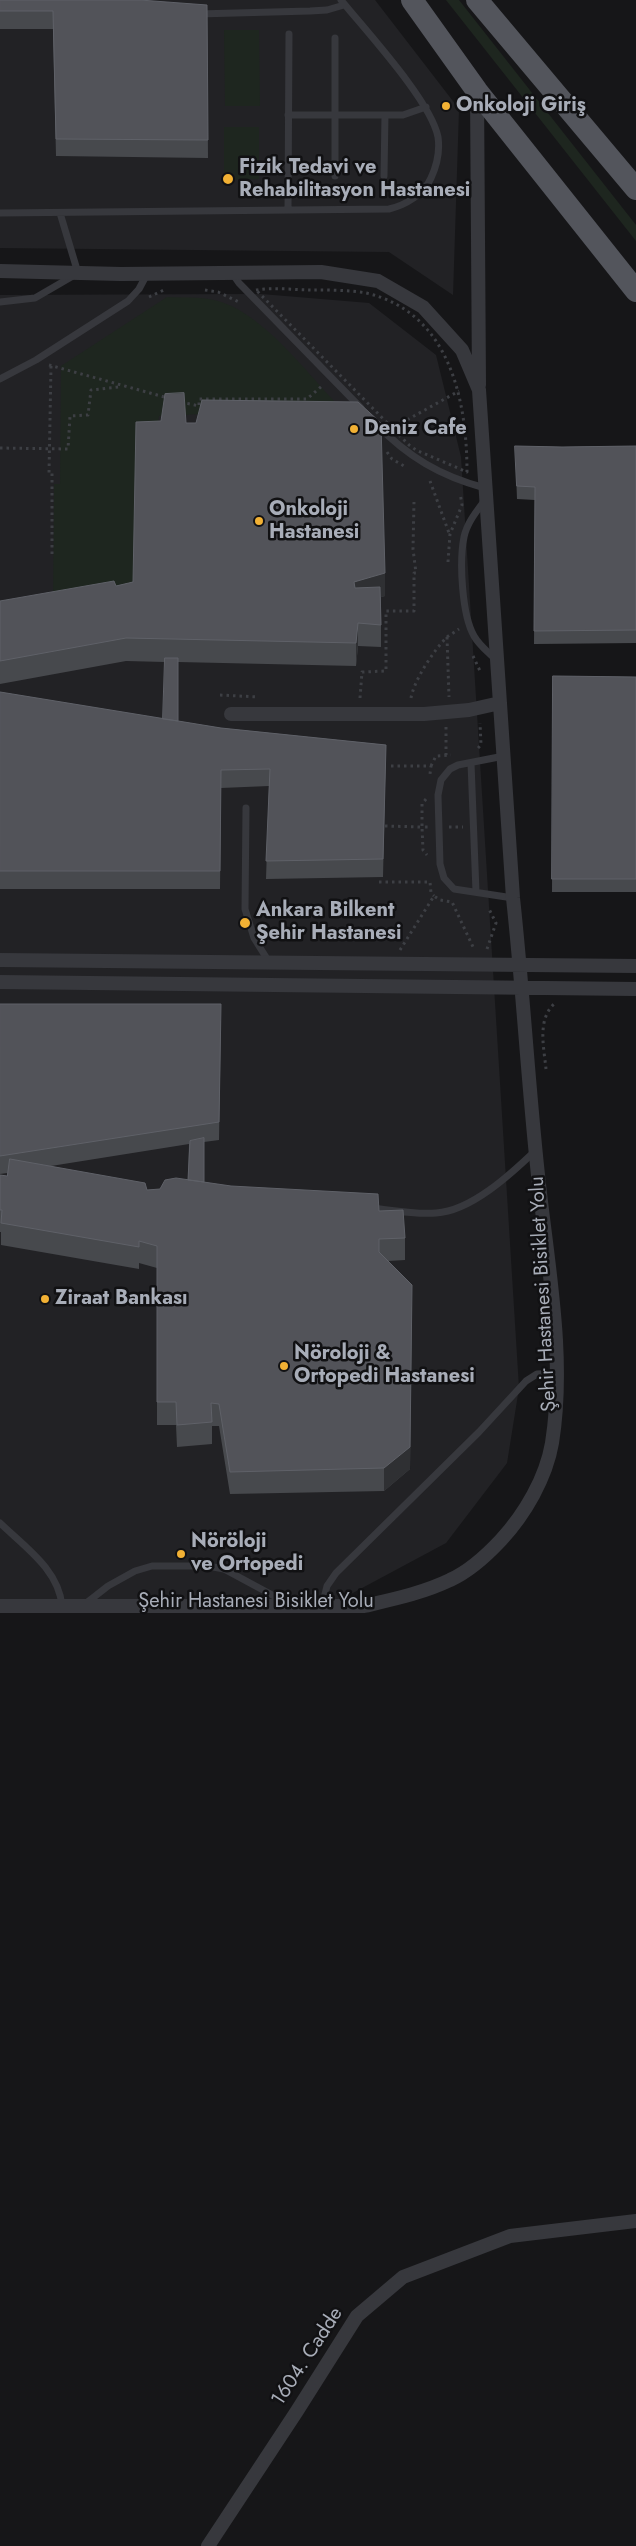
<!DOCTYPE html>
<html>
<head>
<meta charset="utf-8">
<style>
	body { margin:0 }
	canvas { display:block; background:#161618 }
</style>
</head>
<body>
<canvas width="636" height="2546"></canvas>
<script>
const context = document.querySelector('canvas').getContext('2d');
context.lineJoin = 'round';
function fillPath(path, color) { context.fillStyle = color; context.fill(path, 'evenodd'); }
function strokePath(path, color, width, dash) { context.strokeStyle = color; context.lineWidth = width; context.lineCap = dash ? 'butt' : 'round'; context.setLineDash(dash || []); context.stroke(path); }
function write(font, color, halo, rows, align = 'center') {
  context.font = font + ' Jost,sans-serif'; context.lineWidth = 5; context.setLineDash([]); context.textBaseline = 'middle'; context.strokeStyle = halo; context.fillStyle = color; for (const [text, x, y, turn = 0] of rows) {
    context.save(); context.translate(x, y); context.rotate((+turn || 0) * Math.PI / 180); context.textAlign = isNaN(turn) ? turn : align; if (halo) context.strokeText(text, 0, 0); context.fillText(text, 0, 0); context.restore();
  }
}
fillPath(new Path2D(`
	M0 0H375L459 109 453 295 389 252 0 248Z
	M261 294 369 303 436 355 461 457 519 1388 507 1463 446 1543 349 1595 322 1606 0 1599V295Z`), '#222225');
fillPath(new Path2D(`
	M446 0H459L636 225V241Z
	M224 30H259L260 106H225Z
	M224 127H259V179L224 180Z
	M167 297C186 298 206 296 224 303 264 317 306 371 335 402L204 401 203 414 159 416 133 602 53 607 54 484H60L61 366Z`), '#1e261f');
strokePath(new Path2D(`
	M205 290 218 292 239 302
	M256 290C274 287 295 290 313 290 330 290 350 290 366 293 449 312 467 399 467 472L416 450 409 445Z
	M149 297 164 290
	M49 365 168 398
	M51 366 49 473H52V558
	M181 402 199 406V399H307L323 385
	M396 426 459 391
	M0 448 68 449 70 416 88 415 91 390 119 387
	M387 452 392 459 404 466
	M430 481 449 533
	M448 562 450 534 462 505 460 493
	M447 637 459 629
	M473 656 481 673
	M220 695 258 697
	M360 698 362 672 386 671V611H414V573H416L413 549 414 502
	M411 698C414 680 434 650 447 637L449 697
	M446 727V755
	M478 748 481 745 480 723
	M391 766H431L430 774
	M431 766 436 756 451 755
	M426 799 422 804V827H428
	M385 826 422 827 423 850 427 855
	M449 827H463
	M379 882H430L431 893 434 896
	M487 949 496 923 488 907
	M400 950 434 896 440 900 452 902 474 949
	M546 1069C544 1048 537 1020 554 1004`), '#3d3f44', 3, [2.5, 4]);
strokePath(new Path2D(`
	M198 14 310 11 327 10 344 5
	M288 115H403L426 107
	M335 176V38
	M384 176 385 115
	M288 210 289 34
	M0 213 389 209C406 205 424 194 431 178 437 165 440 151 438 137 431 101 366 31 341 0
	M232 273 239 283 361 408
	M0 302 35 298 78 273 60 213
	M0 379 36 360 128 301 139 289 147 274
	M375 423C408 457 440 476 485 488
	M485 500C476 512 467 523 464 537 459 562 462 615 474 636 479 645 488 652 495 659
	M504 756 458 765 450 769 441 780 438 795 440 864 444 878 454 889 513 898
	M471 763 476 892
	M246 808 245 909 254 938 269 962
	M371 1208C392 1210 415 1215 436 1213 471 1211 511 1174 535 1151
	M0 1523C25 1547 59 1570 62 1606
	M85 1604 108 1586 135 1571 152 1566H208L224 1569 287 1603
	M322 1606 327 1586 336 1573 479 1432 526 1381 537 1374 557 1373`), '#37383d', 7);
strokePath(new Path2D(`
	M477 92 479 385
	M0 271 121 274 321 272 378 281 423 307 462 350 479 390 513 898C523 990 528 1082 538 1175 547 1263 566 1355 552 1443 546 1478 525 1514 501 1540 487 1555 470 1571 450 1580 423 1593 394 1599 364 1606H0
	M231 714H424L469 710 500 703
	M0 960 636 966
	M0 982 636 989
	M208 2546 297 2411 357 2316 403 2277 510 2236 636 2221`), '#37383d', 14);
strokePath(new Path2D(`
	M412 0 477 91 636 291
	M477 0 636 189`), '#53555c', 22);
fillPath(new Path2D(`
	M0 0 207 5 208 158 56 156 53 29H0Z
	M186 423 385 596 381 597V647L358 646 356 666 178 662V721L221 728 386 745 383 877 266 879 269 786 221 788 220 889H0V692L163 719 165 662 126 661 0 684V601L116 586 133 582Z
	M515 446 562 447 636 446V643L534 644 535 500 517 499Z
	M553 676 636 677V892H552Z
	M0 1004 221 1021 219 1140 204 1142V1182L379 1211 405 1238V1260L388 1261 412 1308 410 1469 384 1491 230 1494 219 1426H212V1444L177 1447 176 1425H157V1268L139 1263V1269L1 1245V1232H0V1175L7 1176V1173L0 1174ZM189 1144 188 1180 160 1189 147 1190 51 1166Z`), '#47494d');
fillPath(new Path2D(`
	M385 573V596L354 604V582Z
	M358 623V646L356 666V643Z
	M412 1308 410 1469 384 1491V1468Z`), '#2f3033');
const building = new Path2D(`
	M0 0H140L207 5 208 140 56 139 53 11H0Z
	M184 393 186 423H196L202 400 358 402 381 423 385 573 354 582 355 588 380 587 381 625 358 623 356 643 126 638 0 661V601L114 581 116 586 133 582 136 422 161 421 165 394Z
	M515 446 562 447 636 446V630L534 631 535 487 517 486Z
	M165 658H178V721L163 719Z
	M553 676 636 677V879H552Z
	M0 692 221 728 386 745 383 859 266 861 270 769 221 770 220 871H0Z
	M0 1004H221L219 1122 0 1156Z
	M204 1138V1182L188 1180 190 1141Z
	M10 1159 145 1183 147 1190 160 1189 165 1180 176 1178 231 1186 378 1194 379 1211 403 1210 405 1238 379 1239V1252L412 1285 410 1447 384 1468 230 1472 219 1404 211 1403 212 1422 177 1425 176 1402H157V1246L139 1241V1247L1 1223 2 1210H0V1175L7 1176Z`);
fillPath(building, '#525359');
strokePath(building, '#5f6168', 1);
for (const [x, y, r, color] of [
	[446,106,5,"#f2b134"],
	[228,179,6,"#f2b134"],
	[354,429,5,"#f2b134"],
	[259,521,5,"#f2b134"],
	[245,923,6,"#f2b134"],
	[45,1299,5,"#f2b134"],
	[284,1366,5,"#f2b134"],
	[181,1554,5,"#f2b134"]
]) { const dot = new Path2D(); dot.arc(x, y, r, 0, 2 * Math.PI); context.fillStyle = color; context.fill(dot); strokePath(dot, '#111113', 2); }
write('bold 20px', '#a8adb8', '#111113', [
	["Onkoloji Giriş",456,106],
	["Fizik Tedavi ve",239,168],
	["Rehabilitasyon Hastanesi",239,191],
	["Deniz Cafe",364,429],
	["Onkoloji",269,510],
	["Hastanesi",269,533],
	["Ankara Bilkent",256,911],
	["Şehir Hastanesi",256,934],
	["Ziraat Bankası",55,1299],
	["Nöroloji &",294,1354],
	["Ortopedi Hastanesi",294,1377],
	["Nöröloji",191,1542],
	["ve Ortopedi",191,1565]
], 'left');
write('20px', '#a8adb8', '#111113', [
	["Şehir Hastanesi Bisiklet Yolu",544,1294,-93],
	["Şehir Hastanesi Bisiklet Yolu",256,1602],
	["1604. Cadde",308,2357,-57]
]);
</script>
</body>
</html>
